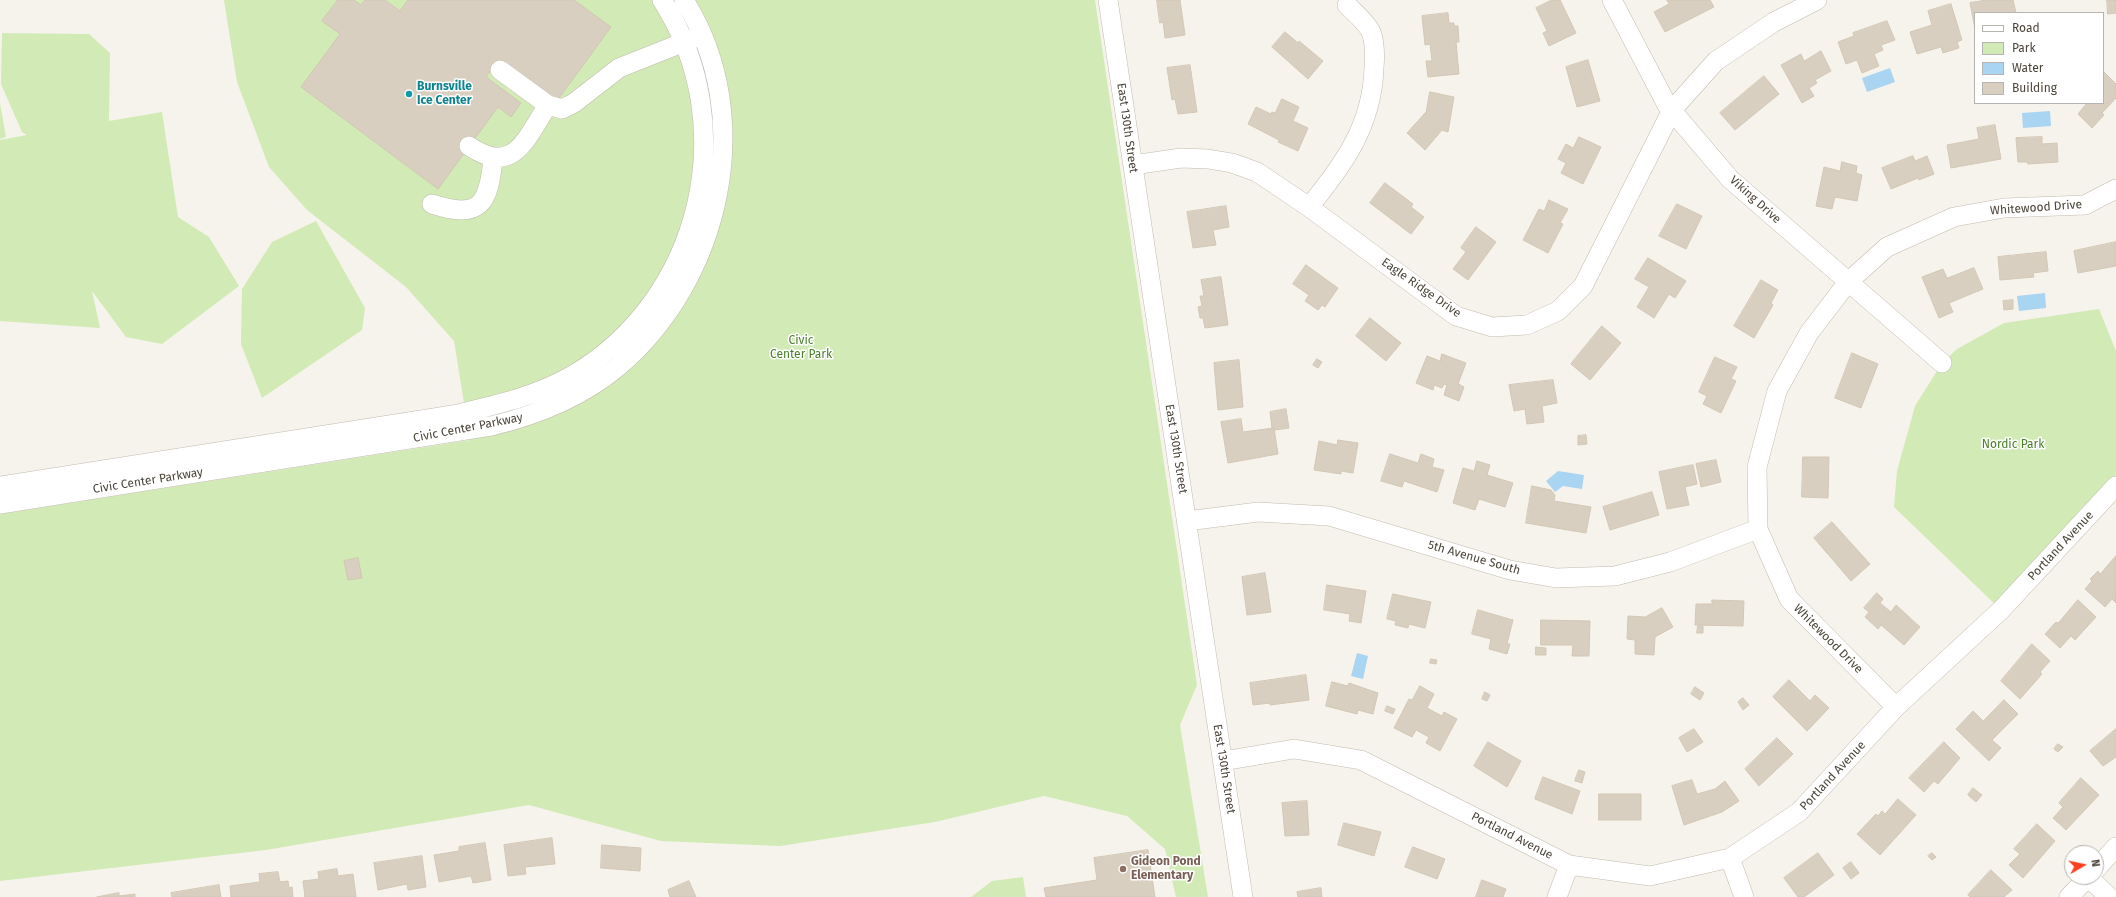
<!DOCTYPE html>
<html>
<head>
<meta charset="utf-8">
<style>
	body { margin:0 }
	#map { position:relative; width:2116px; height:897px; overflow:hidden; background:#f6f3ec; font-family:"Fira Sans",sans-serif }
	canvas { display:block }
	.legend { position:absolute; left:1974px; top:12px; width:130px; height:92px; box-sizing:border-box; background:#fff; border:1px solid #b7b4b0; margin:0; padding:5px 7px; list-style:none; font-size:12px; color:#4b4439 }
	.legend li { display:flex; align-items:center; gap:8px; height:20px }
	.legend b { width:20px; border:1px solid #b7b4b0 }
	.north { position:absolute; left:2064px; top:845px; width:40px; height:40px; box-sizing:border-box; background:#fff; border:1px solid #b7b4b0; border-radius:50%; rotate:81deg; font-size:11px; font-weight:700; line-height:16px; text-align:center; color:#4b4439 }
	.north::after { content:''; display:block; margin:auto; width:14px; height:18px; background:#fc3f1d; clip-path:polygon(50% 0,100% 100%,50% 72%,0 100%) }
</style>
</head>
<body>
<div id="map">
<canvas width="2116" height="897"></canvas>
<ul class="legend">
<li><b style="height:5px;background:#fff"></b>Road</li>
<li><b style="height:11px;background:#d2eab5"></b>Park</li>
<li><b style="height:11px;background:#a9d4f2"></b>Water</li>
<li><b style="height:11px;background:#d8cfc1"></b>Building</li>
</ul>
<div class="north">N</div>
</div>
<script>
const context = document.querySelector('canvas').getContext('2d');
context.lineJoin = 'round';
function fillPath(path, color) { context.fillStyle = color; context.fill(path, 'evenodd'); }
function strokePath(path, color, width, dash) { context.strokeStyle = color; context.lineWidth = width; context.lineCap = dash ? 'butt' : 'round'; context.setLineDash(dash || []); context.stroke(path); }
function write(font, color, halo, rows, align = 'center') {
  context.font = font + ' "Fira Sans",sans-serif'; context.lineWidth = 3; context.setLineDash([]); context.textBaseline = 'middle'; context.strokeStyle = halo; context.fillStyle = color; for (const [text, x, y, turn = 0] of rows) {
    context.save(); context.translate(x, y); context.rotate((+turn || 0) * Math.PI / 180); context.textAlign = isNaN(turn) ? turn : align; if (halo) context.strokeText(text, 0, 0); context.fillText(text, 0, 0); context.restore();
  }
}
fillPath(new Path2D(`
	M224 0H1095L1197 685 1180 725 1208 897H1176L1165 849 1127 816 1044 796 935 822 780 846 661 841 529 805 266 850 0 881V514L470 440 454 341 406 287 307 210 269 167 237 82Z
	M2 33 89 34 110 53 109 121 162 112 178 217 209 237 239 286 162 344 126 337 92 291 100 328 0 321V140L27 135 22 132 1 84Z
	M0 103 6 137 0 139Z
	M316 221 365 308 362 330 262 398 241 344 242 289 272 242Z
	M2099 309 2116 351V486L2001 610 1894 507 1897 471 1915 406 1942 363 1957 349 2004 323Z
	M1023 877 1026 897H971L992 881Z`), '#d2eab5');
fillPath(new Path2D(`
	M1890 68 1895 82 1867 92 1862 78Z
	M2050 111 2051 126 2023 128 2022 113Z
	M2045 293 2046 308 2019 311 2017 296Z
	M1558 471 1584 475 1582 489 1563 486 1555 492 1546 481Z
	M1357 653 1368 656 1363 679 1351 676Z`), '#a9d4f2');
const building = new Path2D(`
	M338 0H354L361 5 365 0H385L400 11 408 0H574L611 27 557 101 499 58 486 77 521 103 511 117 498 107 438 189 301 87 340 34 322 21Z
	M1157 0H1180L1185 35 1165 38 1163 22 1160 23Z
	M1552 0H1560L1576 33 1549 46 1543 33 1547 31 1536 8Z
	M1667 0H1710L1714 7 1665 32 1654 12 1669 4Z
	M1987 0H2013L2016 13H1975V29L1970 3Z
	M2107 0H2116V13L2108 14Z
	M1951 4 1962 40 1957 42 1959 48 1943 53 1941 47 1917 54 1910 32 1932 25 1928 11Z
	M1448 13 1449 23H1454V26H1458L1459 42H1456L1459 74 1428 77 1426 61H1432L1430 44 1425 45 1422 16Z
	M1887 21 1895 40 1881 45 1883 50 1874 54 1879 66 1862 73 1857 60 1846 64 1838 42 1854 36 1853 33Z
	M1285 32 1298 43 1299 41 1323 61 1308 79 1272 47Z
	M1821 51 1831 71 1815 80 1817 83 1809 88 1814 96 1802 103 1781 65 1801 54 1804 61Z
	M1588 60 1600 101 1577 107 1566 67Z
	M1190 65 1197 112 1178 114 1175 99 1172 100 1167 68Z
	M2103 71 2116 84V98L2102 113 2104 115 2092 128 2078 114 2087 103H2103Z
	M1764 76 1779 94 1735 130 1720 113Z
	M1430 92 1454 97 1448 132 1442 130 1425 150 1407 133 1426 112Z
	M1282 99 1299 107 1293 121 1308 128 1298 151 1278 142 1279 140 1248 124 1256 107 1271 114 1272 112 1275 113Z
	M1995 125 2001 159 1951 168 1947 145 1979 139 1977 128Z
	M1579 137 1601 147 1583 184 1561 173 1566 163 1558 159 1566 144 1573 148Z
	M2042 137V144L2057 143 2058 162 2028 164 2027 162H2018L2016 138Z
	M1913 156 1915 161 1927 156 1934 174 1919 180 1918 178 1891 189 1882 168Z
	M1842 162 1857 166 1856 173 1862 175 1857 201 1835 197 1832 209 1816 206 1824 167 1840 171Z
	M1385 183 1413 204 1411 207 1424 217 1411 234 1370 203Z
	M1549 200 1568 209 1560 223 1563 224 1548 253 1523 240 1539 209 1544 211Z
	M1677 204 1702 216 1686 249 1659 236Z
	M1226 206 1229 227 1213 230 1216 245 1193 248 1187 212Z
	M1476 227 1496 242 1468 280 1453 269 1466 252 1461 248Z
	M2116 242V266L2078 273 2074 251Z
	M2046 252 2048 271 2033 273 2034 277 2000 280 1998 257Z
	M1648 258 1686 281 1675 298 1669 294 1654 318 1637 307 1649 287 1635 279Z
	M1306 265 1338 288 1325 307 1322 305 1318 310 1305 301 1309 295 1293 284Z
	M1974 268 1983 289 1949 303 1953 312 1939 318 1922 277 1943 269 1947 278Z
	M1221 277 1228 325 1205 328 1203 318H1200L1198 307 1202 306 1200 296H1204L1201 280Z
	M1761 280 1778 290 1771 303 1773 305 1754 338 1734 326Z
	M2013 300V309L2004 310 2003 301Z
	M1370 318 1401 343 1386 361 1356 336Z
	M1602 326 1621 343 1590 380 1571 364Z
	M1852 353 1878 364 1861 408 1835 398Z
	M1442 354 1466 363 1458 384 1464 387 1459 401 1444 395 1447 385 1444 384 1442 388 1434 385 1433 390 1416 383 1427 356 1440 361Z
	M1715 357 1737 367 1731 379 1736 381 1721 413 1703 404 1707 396 1699 392Z
	M1317 359 1322 362 1318 368 1313 365Z
	M1239 360 1243 407 1218 410 1214 363Z
	M1553 380 1557 403 1542 406 1544 422 1527 424 1525 409 1514 411 1509 385Z
	M1286 409 1289 428 1275 430 1274 428H1272L1270 412Z
	M1241 419 1243 432 1274 428 1278 454 1228 463 1221 422Z
	M1586 435 1587 444 1578 445V436Z
	M1338 440 1358 443 1353 473 1341 471V474L1314 470 1319 441 1337 445Z
	M1390 454 1418 463 1421 454 1434 459 1432 467 1444 470 1437 492 1404 481 1402 487 1381 481Z
	M1803 457H1829L1828 498 1802 497Z
	M1716 460 1721 482 1701 487 1696 464Z
	M1477 461 1490 465 1487 475 1513 483 1505 507 1479 499 1475 510 1453 503 1463 468 1474 471Z
	M1693 465 1697 484 1685 487 1689 505 1667 509 1659 472Z
	M1532 486 1551 490 1555 495 1554 501 1591 507 1586 533 1526 523Z
	M1652 492 1659 515 1610 530 1603 507Z
	M1832 522 1870 564 1851 581 1814 538Z
	M2116 556V603L2112 599 2105 607 2085 589 2092 581 2090 579 2098 571 2100 574Z
	M358 558 362 578 348 580 344 561Z
	M1265 573 1271 612 1247 615 1242 577Z
	M1327 585 1366 591 1361 623 1349 621 1350 614 1324 610Z
	M1877 593 1883 599 1880 603 1891 612 1896 605 1920 627 1904 645 1881 625 1878 629 1865 617 1869 612 1864 608Z
	M1393 594 1431 602 1425 628 1409 624 1408 628 1395 625 1396 621 1387 619Z
	M1712 600 1744 601 1743 626 1695 625 1696 604H1712Z
	M2078 600 2096 617 2075 640 2071 636 2060 648 2045 634 2056 622 2058 623Z
	M1662 608 1673 627 1655 637 1654 655 1635 654V640L1627 639 1628 616 1645 617Z
	M1478 610 1513 620 1507 644H1510L1507 654 1489 649 1491 639 1472 634Z
	M1541 620 1590 621 1589 656H1572L1573 645H1541Z
	M1698 626H1703V633H1697Z
	M2032 644 2050 661 2040 672 2042 674 2020 699 2001 681Z
	M1536 647 1546 648V655H1536Z
	M1431 659 1437 660 1436 664 1430 663Z
	M1306 675 1309 700 1270 705V703L1253 705 1250 683Z
	M1789 680 1810 701 1815 695 1829 708 1807 731 1773 697Z
	M1332 682 1348 686 1349 683 1378 693 1373 714 1358 710 1357 714 1326 706Z
	M1420 686 1434 694 1427 708 1442 716 1444 712 1457 719 1440 751 1426 743 1429 737 1416 730 1412 737 1394 728 1409 699 1412 700Z
	M1695 687 1704 693 1700 700 1691 694Z
	M1485 692 1490 695 1487 701 1482 699Z
	M1743 698 1749 705 1743 710 1738 702Z
	M2004 700 2018 714 1992 740 2001 748 1989 761 1956 729 1973 711 1983 721Z
	M1387 706 1395 709 1393 714 1385 711Z
	M1694 729 1703 742 1687 752 1679 738Z
	M2116 729V757L2103 766 2090 751Z
	M1777 738 1793 754 1759 786 1745 769Z
	M1488 742 1521 761 1507 787 1474 766Z
	M1944 742 1960 758 1938 784 1934 781 1924 792 1909 778Z
	M2058 744 2063 747 2058 752 2054 749Z
	M1579 770 1585 772 1582 783 1575 781Z
	M1543 777 1580 791 1572 814 1535 799Z
	M2081 778 2099 795 2066 830 2053 818 2063 807 2059 803Z
	M1692 780 1697 794 1715 789 1725 781 1739 801 1722 812 1684 825 1672 786Z
	M1973 788 1982 795 1976 802 1968 795Z
	M1599 794H1641V820H1599Z
	M1898 799 1916 815 1880 855 1857 834 1876 814 1878 816 1882 811 1885 814Z
	M1307 801 1309 835 1285 836 1282 803Z
	M1344 823 1381 832 1374 856 1338 845Z
	M2037 824 2055 841 2023 878 2009 865 2020 854 2014 849Z
	M552 838 555 864 525 867 526 874 508 876 504 845Z
	M485 843 491 880 473 883 471 876 439 882 434 855 459 851V847Z
	M602 845 641 848 640 871 601 868Z
	M1413 847 1445 859 1437 879 1405 867Z
	M1148 850 1155 897H1046L1044 888 1097 880 1094 858Z
	M1818 853 1834 875 1804 897H1798L1784 878Z
	M1932 853 1936 857 1932 860 1928 856Z
	M422 856 426 887 408 890 407 884 378 890 374 863Z
	M1851 862 1859 873 1851 879 1843 868Z
	M337 869 338 876 353 874 356 897H305L303 881 319 879 318 872Z
	M1991 870 2012 890 2004 897H1970L1968 895Z
	M278 872 280 882 288 881 289 888 292 887 293 897H231L230 886 260 882 259 874Z
	M1482 880 1506 889 1503 897H1476Z
	M689 881 696 897H670L668 890Z
	M219 885 221 897H172L171 893Z
	M1321 888 1322 897H1298L1297 892Z
	M119 893V896L135 894V897H97Z`);
fillPath(building, '#d8cfc1');
strokePath(building, '#d3c7b4', 1);
const minor = new Path2D(`
	M1108 0 1243 897
	M1612 0 1667 105 1730 179 1942 363
	M500 70 548 105 562 109 574 103 619 68 697 37
	M469 146C514 177 526 138 548 105
	M1133 165 1181 158 1208 159 1232 163 1257 172 1309 207 1456 316 1492 327 1527 325 1558 311 1583 286 1672 110 1716 61 1774 22 1817 0
	M432 204C480 220 489 204 493 158
	M1309 207C1344 164 1372 126 1374 68 1375 57 1375 43 1371 32 1367 23 1354 12 1347 5
	M0 486 453 415C495 405 535 397 573 375 702 299 743 125 662 0
	M0 504 491 426C538 415 582 397 619 366 721 279 758 117 684 0
	M1187 521 1258 512 1329 516 1510 570 1556 578 1615 576 1670 562 1758 529
	M1896 707 1789 599 1758 529 1757 467 1777 391 1809 333 1848 282 1887 247 1954 217 2004 208 2085 205 2116 189
	M1223 761 1294 749 1361 760 1569 865 1650 876 1730 858 1799 812 1896 707 2001 610 2116 486
	M1730 858 1744 897
	M2096 869 2116 847
	M2088 877 2109 897
	M1557 897 1569 865
	M2069 897 2088 877`);
strokePath(minor, '#c2bbae', 20);
strokePath(minor, '#fff', 19);
for (const [x, y, r, color] of [
	[409,94,4,"#0f9aa8"],
	[1123,869,4,"#8d6e63"]
]) { const dot = new Path2D(); dot.arc(x, y, r, 0, 2 * Math.PI); context.fillStyle = color; context.fill(dot); strokePath(dot, '#fff', 1.5); }
write('bold 12px', '#0d838f', '#fff', [
	["Burnsville",417,87],
	["Ice Center",417,101]
], 'left');
write('12px', '#4b4439', '#fff', [
	["East 130th Street",1127,128,82],
	["Viking Drive",1755,200,42],
	["Whitewood Drive",2036,208,-4],
	["Eagle Ridge Drive",1421,288,35],
	["Civic Center Parkway",468,428,-11],
	["East 130th Street",1176,449,81],
	["Civic Center Parkway",148,481,-9],
	["Portland Avenue",2061,546,-47],
	["5th Avenue South",1474,558,16],
	["Whitewood Drive",1828,639,45],
	["East 130th Street",1224,769,81],
	["Portland Avenue",1833,776,-47],
	["Portland Avenue",1512,836,27]
]);
write('12px', '#4a7f2a', '#fff', [
	["Civic",801,341],
	["Center Park",801,355],
	["Nordic Park",2013,445]
]);
write('bold 12px', '#785e54', '#fff', [
	["Gideon Pond",1131,862],
	["Elementary",1131,876]
], 'left');
</script>
</body>
</html>
